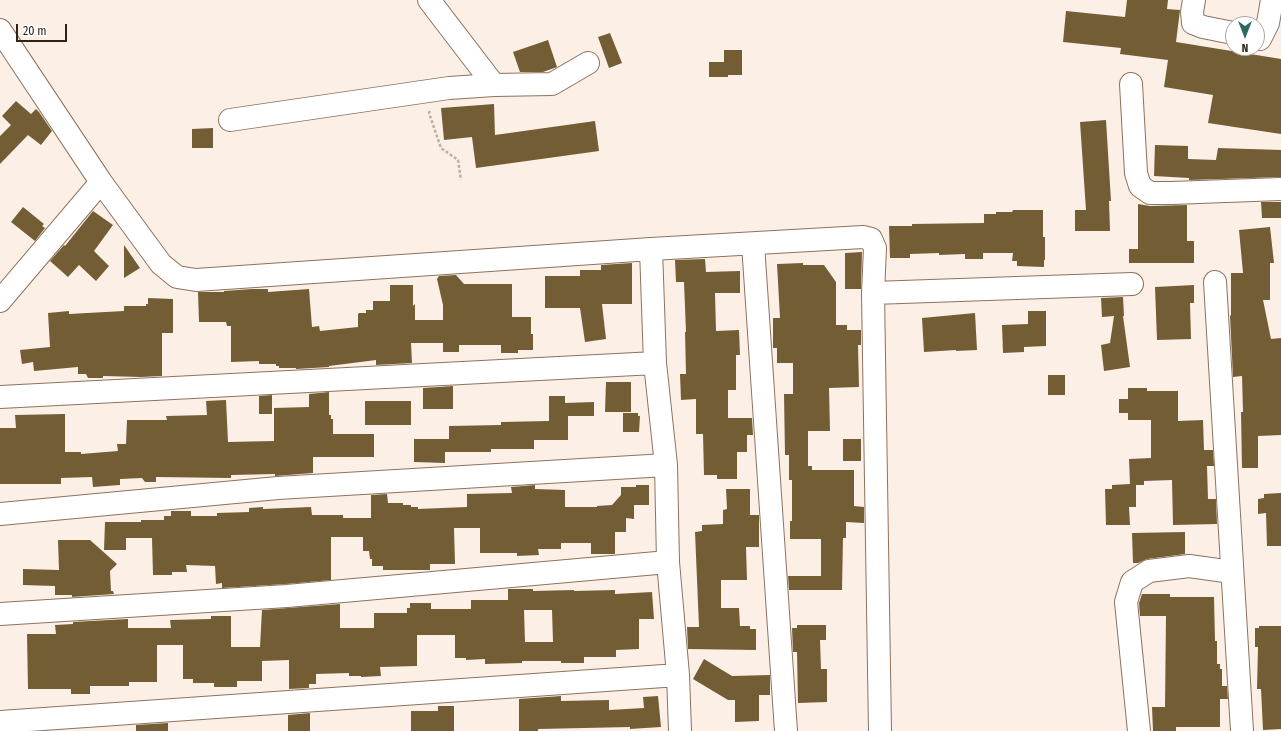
<!DOCTYPE html>
<html>
<head>
<meta charset="utf-8">
<style>
	body { margin:0 }
	#map { position:relative; width:1281px; height:731px; overflow:hidden; background:#fcf0e6; font-family:"Fira Sans Condensed",sans-serif }
	canvas { display:block }
	.north { position:absolute; left:1225px; top:16px; width:40px; height:40px; box-sizing:border-box; background:#fff; border:1px solid #aba7a3; border-radius:50%; rotate:180deg; font-size:11px; font-weight:700; line-height:16px; text-align:center; color:#2e221a }
	.north::after { content:''; display:block; margin:auto; width:14px; height:18px; background:#296c5e; clip-path:polygon(50% 0,100% 100%,50% 72%,0 100%) }
	.scale { position:absolute; left:16px; top:24px; width:51px; height:18px; box-sizing:border-box; border:2px solid #2e221a; border-top:0; padding-left:5px; font-size:12px; line-height:14px; white-space:nowrap; color:#2e221a; -webkit-text-stroke:3px #fff; paint-order:stroke }
</style>
</head>
<body>
<div id="map">
<canvas width="1281" height="731"></canvas>
<div class="north">N</div>
<div class="scale">20 m</div>
</div>
<script>
const context = document.querySelector('canvas').getContext('2d');
context.lineJoin = 'round';
function fillPath(path, color) { context.fillStyle = color; context.fill(path, 'evenodd'); }
function strokePath(path, color, width, dash) { context.strokeStyle = color; context.lineWidth = width; context.lineCap = dash ? 'butt' : 'round'; context.setLineDash(dash || []); context.stroke(path); }
fillPath(new Path2D(`
	M1127 0H1168L1167 9 1180 10 1176 42 1281 59V134L1208 123 1213 95 1164 87 1168 60 1120 54 1121 48 1063 42 1066 11 1125 17Z
	M610 33 622 63 609 68 598 37Z
	M548 40 557 67 543 72H520L513 52Z
	M724 50H742V75H728V77H709V62H724Z
	M16 101 31 114 36 109 39 112 52 131 41 145 28 135 0 164V136L11 125 2 116Z
	M494 104 495 135 595 121 599 151 476 168 472 137 444 140 441 108Z
	M1106 120 1111 201H1109L1110 231H1075V210H1086L1080 122Z
	M213 128V148H192V129Z
	M1155 145 1188 146V159L1216 160 1218 148 1281 150V177L1189 180V178L1154 176Z
	M1261 202H1281V218H1262Z
	M1138 204 1150 206 1187 205V241H1194V263H1129V249H1138Z
	M23 207 44 224 42 226 45 228 35 241 11 222Z
	M1013 210H1043V237H1045V260H1044V267L1017 266V261H1012L1013 253H983V259H965V254L939 255V253L910 254V258H890L889 226H912V224L984 223V214H996V212H1012Z
	M93 211 113 225 94 251 109 266 96 281 79 265 68 277 50 261 64 245 65 246Z
	M1270 227 1274 263H1270V300H1263L1271 339 1281 338V435L1258 436V468H1242L1241 412H1243L1242 376 1233 377 1230 316 1231 315V273H1243L1239 230Z
	M124 245 140 268 124 278Z
	M862 252 861 289H845V253Z
	M705 259 706 272 740 271V293H715L716 331 739 330 740 355H736V390H728V418H752L753 435H747V452H737V479H717V475H704L703 434H696V399L681 400 680 374H686L685 332H686L684 282H676L675 260Z
	M632 263V304H602L606 339 585 342 580 308H545V276H580V270H601V265Z
	M803 263V265H824L836 282V325H847V330H861V345H858L859 387 829 388 830 431H808V466H812V470H854V506L864 507V523L846 522V538H843L842 590H789L788 576H821V539H790V521H792V480H789V455H785L784 394H793V363H777V348H773V318H780L777 264Z
	M456 275 464 284H512V317H531V334H533V350H518V353H501V345H459V352H443V343H411L412 363 376 365V360L329 366V367L296 369V368H279V366H276V364H259V361L231 362V326H227L226 322H199L198 292H224V291L252 289H268V292L309 289 312 327 319 326 320 331 358 327V314L359 313H366V310H373V301H390V285H413V306L415 304V320H443V305L437 279 439 276Z
	M1194 285V303H1190L1191 339 1157 340 1155 287Z
	M1123 297 1124 316H1123L1130 367 1104 371 1101 345 1110 343 1114 316 1102 317 1101 298Z
	M148 298 173 299V333H162V376L141 377 103 376V378H88L86 374H78V367L34 371 33 362 22 364 20 350 50 347 48 313 69 311V314L124 311V306H146V304H148Z
	M1028 311H1046V346L1024 347V352L1003 353 1002 325 1028 324Z
	M975 313 977 350 956 351V350L924 352 922 318Z
	M1048 375H1065V395H1048Z
	M606 382H631V412H605Z
	M453 386V409H423V388Z
	M1128 388H1147V391H1178V421L1203 420 1204 450H1213L1214 466H1207L1208 499H1216L1217 524 1173 525 1172 480 1144 481V485H1136V507H1129L1130 525H1106L1105 489H1112V485L1130 484 1129 459 1151 458V420H1128V413H1119V399H1128Z
	M329 392V415H331V419H333V434H374V457H313V473L275 476V474L231 475V478L156 477V482H145L142 478 120 479V485L93 487 92 477 61 478V484H0V428H16L15 415 65 414V452H81V454L118 451 117 444H126L127 420H167L166 416 207 415 206 401 226 400 228 442 274 441V408L309 407V394Z
	M272 395V414H259V396Z
	M549 396H565V403L594 402V416H568V440H534V449H491V452H445V463L414 462V439H449V426L501 425V422L549 421Z
	M365 401H411V425H365Z
	M623 413H638V416H640L639 432H623Z
	M843 439H861V461H843Z
	M535 485V489L565 490V507H597V506L612 505 621 495V487H636V485H649V505H634V519L626 518V532H615V554H591V543H561V549H538L539 555 517 556V553H480V528H454L455 564H430V570H383V566H372V559H370L369 551H363V537H331V580L286 584 222 588V583L216 584 215 566 186 565 187 572H172V575H153L152 538H126V550H104L105 522H141V520H164V516H171V511H191V516H217V513L249 512V508L263 507V509L311 507 312 515H343V518H371V495L387 494 388 503H403V505H411V507H418V509L467 507V494L512 493 511 487Z
	M726 489H750V515H759V547H746L747 580H721V608H739L740 626H750V629H756V650L688 649 687 627H699L695 532 702 531V525L723 524V510L727 509Z
	M1281 493V546H1267L1266 513 1258 514V499L1264 498V494Z
	M1185 532V554L1147 559 1138 563H1133L1132 533Z
	M58 540H90L117 564 110 571 111 591H113L114 594 72 597V595H55V586L23 585V569L59 570Z
	M508 589H533V591L574 590V591L615 590V594L652 592 654 619H639V649L616 650V657H584V663H561V661H522V663L485 664V659L466 660V658H455V635H417V666L380 667 381 676 361 677V676H349V673L316 674V684H309V688L289 689V660L262 661V681H237V687H214V683H193V679H183V645H157V682H129V686H90V694H71V689H28L27 634H56L55 625 73 624V622L128 619V628H171L170 620 211 619V616H231V647H260L262 610 340 604V628H374V613H407V608H410V603H431V609H471V600H508ZM524 610H552L553 642H525Z
	M1142 594H1170V597H1214L1215 641H1217V664H1220V669H1222V686H1227L1228 699H1220V727H1176V731H1153L1152 707H1165L1166 616H1140L1139 603Z
	M797 625H826V640H820L821 669H827V702L798 703 797 652H793L792 628H797Z
	M1259 626H1281V729L1263 730 1261 689H1257L1258 647H1255V628H1259Z
	M704 659 732 676 770 675V695H759V721L735 722V700H728L693 679Z
	M561 696V701L609 700V710L644 708 643 697 658 696 661 727 630 729V727L538 729V731H519V699Z
	M438 706H454V731H411V711H438Z
	M310 713V731H288V715Z
	M168 723V731H136V725Z`), '#735d34');
const minor = new Path2D(`
	M429 0 494 85
	M1194 0 1192 12 1193 23 1203 27 1233 33
	M0 30 101 182 161 264 177 277 196 280 651 249 863 237 871 239 875 248 873 293 880 731
	M1257 38 1260 39 1268 23 1272 0
	M1131 84 1136 173 1140 186 1150 193H1172L1281 189
	M230 120 449 88 494 85 552 84 588 63
	M753 244 786 731
	M651 249 655 363 666 465 668 562 678 675 680 731
	M1215 282 1242 731
	M873 293 1132 284
	M0 301 101 182
	M0 397 655 363
	M0 514 278 488 666 465
	M0 614 287 596 668 562
	M0 722 678 675
	M1139 731 1126 602 1132 582 1149 571 1189 566 1232 572`);
strokePath(minor, '#8d725e', 24);
strokePath(new Path2D(`
	M430 111 429 113 441 148 458 160 461 180`), '#baaea5', 2.5, [3, 2]);
strokePath(minor, '#fff', 22);
</script>
</body>
</html>
